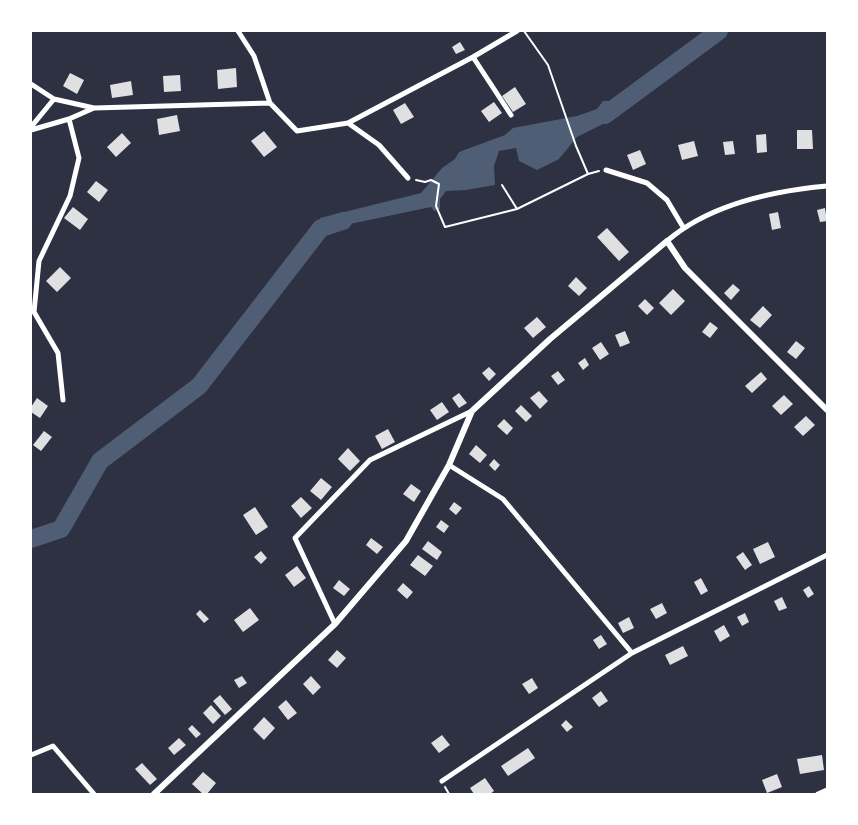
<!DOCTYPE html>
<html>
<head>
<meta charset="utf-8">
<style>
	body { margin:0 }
	#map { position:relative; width:858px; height:825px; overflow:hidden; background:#2d3142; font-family:"PT Sans Narrow",sans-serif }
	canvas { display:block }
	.frame { position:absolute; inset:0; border:32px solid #fff; pointer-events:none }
</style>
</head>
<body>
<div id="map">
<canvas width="858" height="825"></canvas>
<div class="frame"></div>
</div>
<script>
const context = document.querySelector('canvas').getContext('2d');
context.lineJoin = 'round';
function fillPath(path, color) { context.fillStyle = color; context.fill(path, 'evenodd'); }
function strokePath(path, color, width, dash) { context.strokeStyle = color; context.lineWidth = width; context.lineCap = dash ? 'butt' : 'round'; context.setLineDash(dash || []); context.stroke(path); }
fillPath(new Path2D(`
	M603 101H624L619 116 577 137 559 159 537 170 519 161 516 148 499 151 494 166 495 185 466 190 446 191 440 199V209L434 211 431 207 345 225 329 235 321 228 320 218 421 193 442 168 455 159 459 152 505 135 513 128 577 116 597 109Z`), '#4f5d75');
strokePath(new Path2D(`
	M605 115 719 31
	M31 539 61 529 100 461 199 386 321 228 343 221`), '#4f5d75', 18);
fillPath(new Path2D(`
	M460 42 465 50 456 54 452 47Z
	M236 68 237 87 218 89 217 70Z
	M70 73 84 80 77 94 63 86Z
	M180 75 181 91 164 92 163 76Z
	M131 81 133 95 112 98 110 85Z
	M515 87 526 104 513 112 502 96Z
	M494 102 502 113 489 122 481 111Z
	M405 103 414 117 401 124 393 110Z
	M177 115 180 131 159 135 157 119Z
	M797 130H812L813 149H797Z
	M264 131 277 147 264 157 251 141Z
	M122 133 131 143 116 157 107 147Z
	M766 134 767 152 757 153 756 135Z
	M694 141 698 156 682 160 678 145Z
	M733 141 735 154 725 155 723 142Z
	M640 150 646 164 633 170 627 155Z
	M96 181 108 190 99 202 87 192Z
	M73 207 88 219 80 230 64 218Z
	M825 208 827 221 820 222 817 210Z
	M778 212 781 228 772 230 769 214Z
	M607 228 629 252 619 261 597 237Z
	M60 267 71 278 57 292 46 281Z
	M576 277 587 288 579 296 568 286Z
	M733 284 740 290 731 300 724 293Z
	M673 289 685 301 671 315 659 303Z
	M645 299 654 308 647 315 638 306Z
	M763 306 772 315 760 328 750 320Z
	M537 317 546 327 533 338 524 328Z
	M710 322 718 328 710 338 702 332Z
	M625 331 630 343 620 347 615 335Z
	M796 341 805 348 796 359 787 352Z
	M601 342 609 354 600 360 592 348Z
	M585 358 589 365 583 370 578 363Z
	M489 367 496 374 489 381 482 373Z
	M558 371 565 380 558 385 551 376Z
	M761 372 767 379 752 393 745 386Z
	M539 391 548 401 540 409 530 398Z
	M459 393 467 403 459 408 452 398Z
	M784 395 793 404 781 415 772 406Z
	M37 398 48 406 40 418 31 412V407Z
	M442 402 449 412 437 420 430 410Z
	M521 405 532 416 526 422 515 411Z
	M806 416 815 425 803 436 794 427Z
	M504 419 513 428 507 435 497 426Z
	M388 429 395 442 382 449 375 436Z
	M44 431 52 437 41 451 33 445Z
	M476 445 487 455 480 463 469 454Z
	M348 448 360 461 350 471 338 459Z
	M494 459 500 465 495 471 489 465Z
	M321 478 332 487 321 500 310 491Z
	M411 484 421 491 414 502 403 494Z
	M301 497 312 508 301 518 291 506Z
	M454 502 462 508 456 515 449 509Z
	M255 507 268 527 256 535 243 515Z
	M441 520 449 526 444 533 436 527Z
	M371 538 383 547 377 554 366 545Z
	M428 541 442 552 437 560 422 549Z
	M768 542 775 557 760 564 753 549Z
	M261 551 267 558 261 564 254 557Z
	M743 552 752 565 745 570 736 557Z
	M418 555 433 566 425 576 410 565Z
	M297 566 306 578 294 587 285 575Z
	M701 578 708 591 701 595 694 582Z
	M339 580 350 589 344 596 333 588Z
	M403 583 413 592 407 599 397 590Z
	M809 586 814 594 808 598 803 590Z
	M782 597 787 608 779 611 774 601Z
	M662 603 667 613 656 619 650 609Z
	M250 608 259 620 243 632 234 620Z
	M200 610 209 619 204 623 196 614Z
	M745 613 749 622 742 626 737 617Z
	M629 617 634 628 623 633 618 623Z
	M724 625 730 636 720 642 714 631Z
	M601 635 607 644 599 649 593 640Z
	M683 646 688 656 670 665 665 655Z
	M337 650 346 658 337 668 328 660Z
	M242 676 247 683 239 688 234 680Z
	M311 676 321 687 313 695 303 684Z
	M532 678 538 688 529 694 522 684Z
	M601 691 608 701 599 707 592 698Z
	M220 695 232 709 225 715 213 701Z
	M286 700 297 713 288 720 278 707Z
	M211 705 221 716 213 724 203 713Z
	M264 717 275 728 264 740 253 729Z
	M566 720 573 727 567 732 561 725Z
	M192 725 201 734 196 738 188 729Z
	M442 735 450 745 439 753 431 743Z
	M179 738 186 745 174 755 168 748Z
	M528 748 535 758 508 776 501 766Z
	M822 755 824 770 800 774 797 759Z
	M142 763 157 779 150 785 135 769Z
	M203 772 216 783 207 794H203L192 784Z
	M777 774 782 787 767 793 762 780Z
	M485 778 494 791 490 794H474L470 788Z`), '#e0e0e3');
strokePath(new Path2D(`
	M524 31 548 65 576 146 588 174
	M416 180 425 182 431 180 439 184 436 206 445 227 517 209 588 174 599 171
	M502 185 517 209
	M445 787 449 794`), '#fff', 2);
strokePath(new Path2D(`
	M238 31 254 56 270 103 297 131 348 123 473 57 517 31
	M473 57 511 115
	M31 84 54 99 94 108 270 103
	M348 123 379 145 408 178
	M31 127 54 99
	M31 130 69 119 94 108
	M606 170 647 183 667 200 683 227
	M667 241C710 204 772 191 827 186
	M63 400 58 353 34 312 39 261 70 196 79 158 69 119
	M449 465 503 499 632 653
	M335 624 295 538 370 460 472 411
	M31 755 53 746 94 794
	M442 781 632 653 827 555
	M818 794 827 790`), '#fff', 5);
strokePath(new Path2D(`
	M154 794 335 624 406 541 449 465 472 411 550 339 667 241 685 268 827 410`), '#fff', 6);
</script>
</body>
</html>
